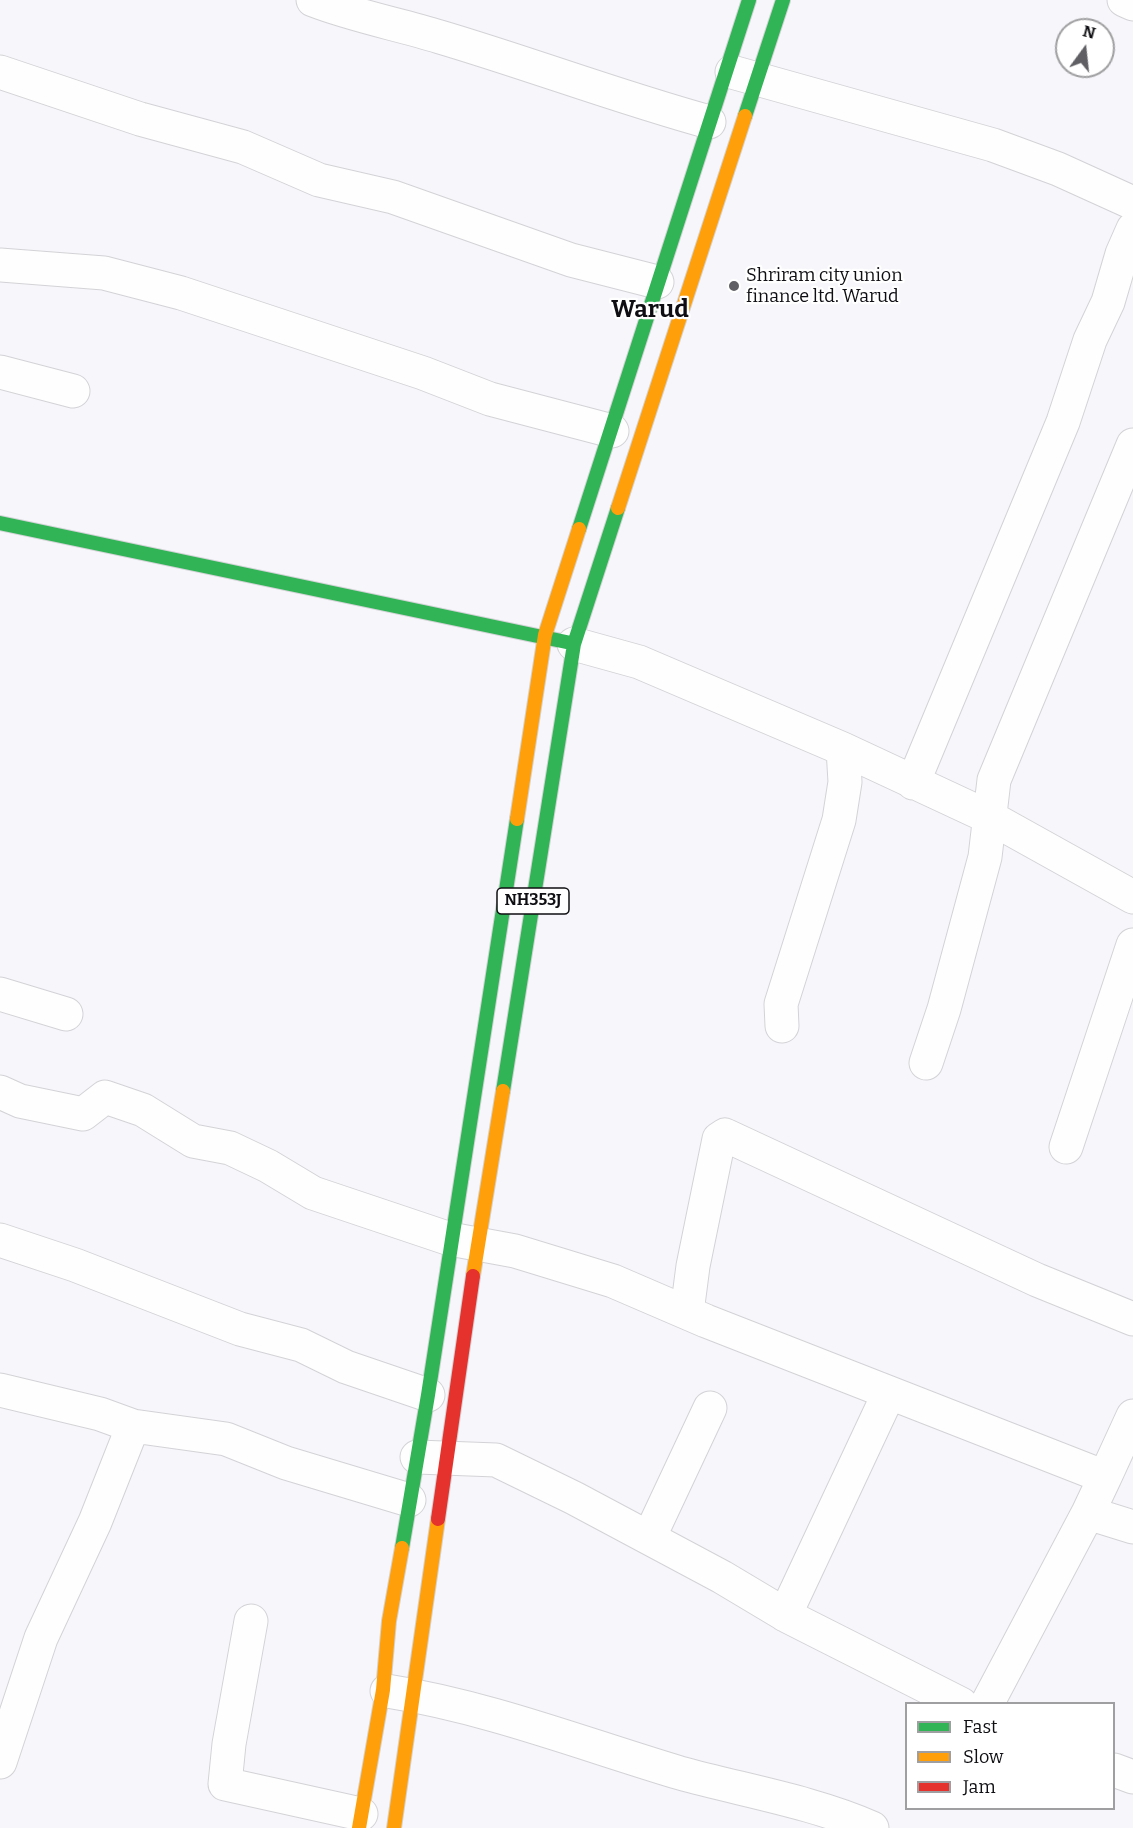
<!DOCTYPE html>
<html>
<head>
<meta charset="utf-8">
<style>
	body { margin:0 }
	#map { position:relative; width:1133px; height:1828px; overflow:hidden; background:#f7f7fb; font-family:Bitter,serif }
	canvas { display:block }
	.legend { position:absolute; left:905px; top:1702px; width:210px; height:108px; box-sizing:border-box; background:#fff; border:2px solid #9f9fa1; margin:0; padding:8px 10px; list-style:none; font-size:18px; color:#0f0f13 }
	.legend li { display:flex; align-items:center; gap:12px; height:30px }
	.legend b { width:30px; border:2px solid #9f9fa1 }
	.north { position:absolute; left:1055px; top:18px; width:60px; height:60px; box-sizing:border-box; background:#fff; border:2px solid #9f9fa1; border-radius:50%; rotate:15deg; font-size:16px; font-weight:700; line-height:24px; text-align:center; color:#0f0f13 }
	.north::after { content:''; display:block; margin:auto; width:21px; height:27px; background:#606064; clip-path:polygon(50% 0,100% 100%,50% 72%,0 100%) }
</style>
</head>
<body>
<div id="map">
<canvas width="1133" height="1828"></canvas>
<ul class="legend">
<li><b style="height:8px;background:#30b455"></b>Fast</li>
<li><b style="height:8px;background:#ff9f0a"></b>Slow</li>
<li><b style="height:8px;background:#e5322d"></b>Jam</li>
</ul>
<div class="north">N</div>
</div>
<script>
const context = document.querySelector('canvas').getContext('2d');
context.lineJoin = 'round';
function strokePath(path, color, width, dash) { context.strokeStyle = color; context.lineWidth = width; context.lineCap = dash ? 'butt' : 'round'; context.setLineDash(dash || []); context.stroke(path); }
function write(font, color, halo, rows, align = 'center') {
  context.font = font + ' Bitter,serif'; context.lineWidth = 4.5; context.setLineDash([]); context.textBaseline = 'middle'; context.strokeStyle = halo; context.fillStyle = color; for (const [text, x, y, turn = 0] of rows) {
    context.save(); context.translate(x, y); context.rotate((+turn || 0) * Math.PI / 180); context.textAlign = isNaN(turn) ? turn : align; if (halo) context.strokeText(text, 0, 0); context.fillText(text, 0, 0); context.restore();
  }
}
const street = new Path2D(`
	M313 0C354 16 398 24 440 37 531 64 618 97 709 122
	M1124 0 1133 4
	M0 72 140 119 243 147 319 180 393 197 571 260 657 282
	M732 72 993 145 1058 169 1133 203
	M0 265 104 273 181 293 423 373 490 399 612 431
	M0 372 73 391
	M574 644 639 662 843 749 991 818 1133 897
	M913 783 1063 422 1090 340 1108 302 1122 254 1133 229
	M0 994 66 1014
	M782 1026 781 1004 839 820 845 782 843 749
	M926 1063 944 1009 985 857 994 780 1133 445
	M0 1092 20 1101 83 1114 105 1097 143 1110 193 1141 230 1148 268 1166 313 1193 450 1239 515 1251 613 1281 706 1321 1105 1477 1088 1513 1133 1527
	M1066 1147 1133 945
	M0 1240 75 1265 240 1329 301 1345 346 1367 428 1395
	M687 1312 693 1266 719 1139 725 1135 1037 1280 1133 1319
	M0 1390 100 1414 133 1426
	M417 1457 496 1460 574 1498 722 1577 789 1617 961 1704
	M1105 1477 1133 1416
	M649 1538 710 1408
	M785 1615 889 1393
	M251 1621 229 1744 225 1784 361 1814
	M387 1691C488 1707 583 1744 680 1773 741 1790 814 1802 872 1828
	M987 1704 1088 1513
	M0 1762 41 1638 95 1522 133 1426 226 1439 286 1463 409 1500
	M1114 1770 1133 1777`);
const fast = new Path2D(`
	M745 116 783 0
	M0 523 571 643
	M579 529 749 0
	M503 1091 574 644 618 508
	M402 1548 428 1395 517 819`);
const slow = new Path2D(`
	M618 508 745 116
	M517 819 545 635 579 529
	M473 1276 503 1091
	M359 1828 383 1690 389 1621 402 1548
	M394 1828 438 1519`);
const jam = new Path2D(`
	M438 1519 473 1276`);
strokePath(street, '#d3d3d7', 35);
strokePath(fast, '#d3d3d7', 16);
strokePath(slow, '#d3d3d7', 16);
strokePath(jam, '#d3d3d7', 16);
strokePath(street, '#fefefe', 33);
strokePath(fast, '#30b455', 14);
strokePath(slow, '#ff9f0a', 14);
strokePath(jam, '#e5322d', 14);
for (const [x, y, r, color] of [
	[734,286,6,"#606064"]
]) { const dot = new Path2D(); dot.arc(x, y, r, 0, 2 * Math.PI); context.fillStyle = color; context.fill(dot); strokePath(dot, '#fff', 2); }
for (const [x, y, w] of [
	[533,901,72]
]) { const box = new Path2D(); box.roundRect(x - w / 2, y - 13, w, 26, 4.5); context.fillStyle = '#fff'; context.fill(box); strokePath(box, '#0f0f13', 1.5); }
write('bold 16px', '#0f0f13', null, [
	["NH353J",533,901]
]);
write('18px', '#0f0f13', '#fff', [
	["Shriram city union",746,276],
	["finance ltd. Warud",746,297]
], 'left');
write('bold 24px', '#0f0f13', '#fff', [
	["Warud",650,310]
]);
</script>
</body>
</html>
